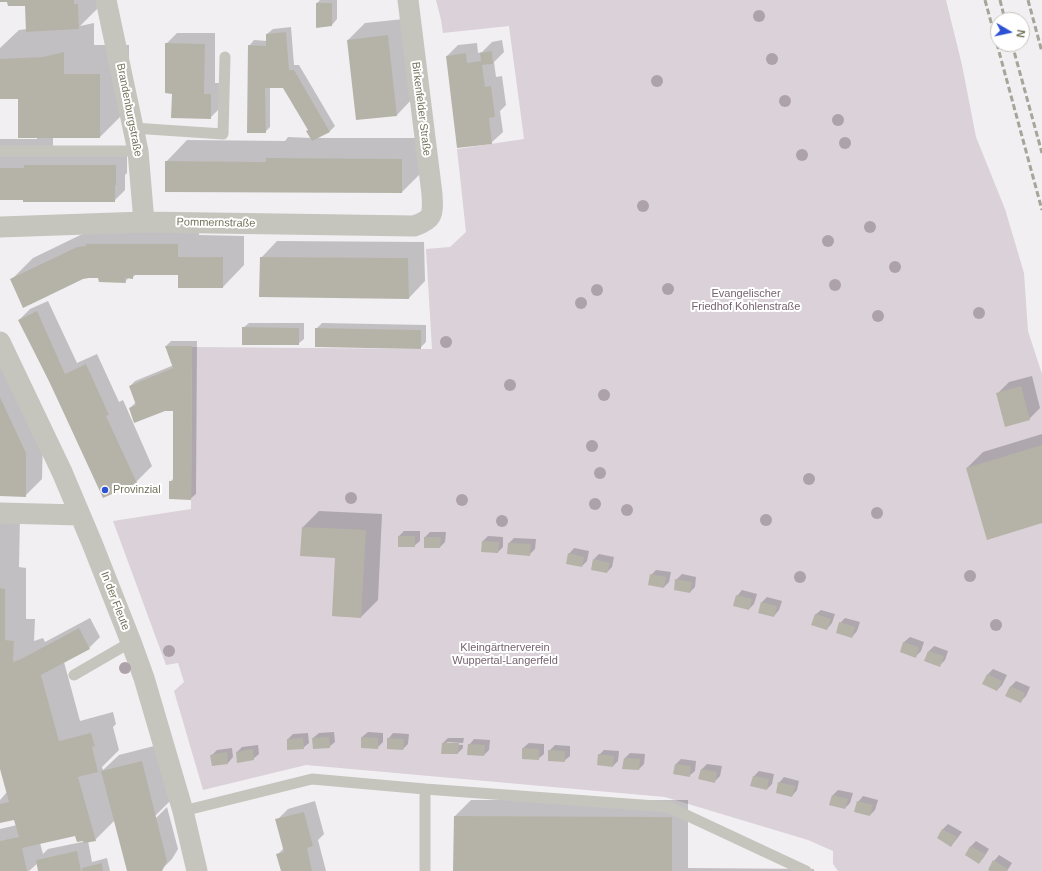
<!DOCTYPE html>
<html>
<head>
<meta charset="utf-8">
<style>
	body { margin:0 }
	#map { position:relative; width:1042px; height:871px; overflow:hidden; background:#f2eff3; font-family:Helvetica,sans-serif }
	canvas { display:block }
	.north { position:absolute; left:990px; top:12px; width:40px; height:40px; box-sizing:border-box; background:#fff; border:1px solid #c7c7be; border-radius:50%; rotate:99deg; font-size:11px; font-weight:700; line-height:16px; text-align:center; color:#73735c }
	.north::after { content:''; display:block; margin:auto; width:14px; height:18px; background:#2d51d5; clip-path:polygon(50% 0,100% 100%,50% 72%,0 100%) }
</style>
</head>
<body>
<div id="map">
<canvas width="1042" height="871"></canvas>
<div class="north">N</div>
</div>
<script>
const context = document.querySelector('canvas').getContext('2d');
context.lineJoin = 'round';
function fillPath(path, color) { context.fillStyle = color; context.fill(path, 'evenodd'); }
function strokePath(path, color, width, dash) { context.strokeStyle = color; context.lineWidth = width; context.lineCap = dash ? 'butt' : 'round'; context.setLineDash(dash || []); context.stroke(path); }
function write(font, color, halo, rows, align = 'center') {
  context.font = font + ' Helvetica,sans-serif'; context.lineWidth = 4; context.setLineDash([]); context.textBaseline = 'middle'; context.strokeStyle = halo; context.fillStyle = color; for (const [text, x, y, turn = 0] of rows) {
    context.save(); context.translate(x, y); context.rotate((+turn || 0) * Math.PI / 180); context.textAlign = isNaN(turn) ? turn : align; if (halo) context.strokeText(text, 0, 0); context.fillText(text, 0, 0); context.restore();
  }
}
fillPath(new Path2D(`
	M436 0H946L962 65 976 137 1005 209 1024 273 1028 331 1042 374V871H838L833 864V851L808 840 665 797 306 765 203 790 174 691 184 682 178 663 166 665 113 521 191 509 192 347 432 349 426 249 450 247 466 232 457 149 524 139 509 26 443 33 441 20Z`), '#dad1d9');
fillPath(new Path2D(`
	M0 0H106L80 26 94 23V45H129V108L100 137H53V154H127V173L125 175V190L114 201 24 197 0 199V139H37V137L19 98H0V48L19 30 27 29 26 5 8 1H0Z
	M320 0H337V19L332 25 317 3Z
	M404 19 413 98 397 115 348 40 365 23Z
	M291 27 294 65H299L335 126 330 131 317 138H424L423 171 402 192 166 191V162L187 140 285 141 288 137 311 138 309 129 284 87H270V127L265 132 249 46 254 40 267 41V34L273 29Z
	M177 33H215V83H221V107L210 118 173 93 166 44Z
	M502 40 504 52 494 62 496 77 502 76 506 105 500 111 503 132 491 143 447 56 458 45 477 43 478 53 482 52 492 42Z
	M199 223V235L244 236V265L223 287 179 274H136L132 278 129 277 125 282 99 277 11 280 33 258 99 226Z
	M277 241 424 242 425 281 409 298 261 258Z
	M48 301 77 363 97 354 119 402 123 400 152 466 136 482 72 428 19 320 30 309Z
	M249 323H304V339L298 344 243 328Z
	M322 323 426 325V342L420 348 316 329Z
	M171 341H197L196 494 190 499 170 482 174 478V410L130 408 136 402 130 386 135 381 174 365 166 346Z
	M0 349 43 437 42 479 25 496 0 495Z
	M1032 376 1040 408 1029 419 998 393 1009 382Z
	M1042 434V522L967 468 983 452Z
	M319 511 382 514 378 600 361 617 333 616 336 557 303 527Z
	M0 516H20L19 567 26 568V619H35L34 641 43 638 45 642 90 618 100 637 89 648 64 662 80 721 113 712 116 724 113 727 119 750 102 767 103 770 119 755 158 745 172 799 152 819 153 821 167 807 178 849 172 859 161 870 128 871 115 820 95 840 88 841 92 862 107 858 110 871H39L38 863 29 871H0V829L17 825 15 819 0 822V800L7 792 0 766ZM76 834 87 841 48 849 43 854 40 843Z
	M404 531H420V541L414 546H399V536Z
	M430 532H446L445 542 440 547 425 537Z
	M488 536 503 537V547L498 552 482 542Z
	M514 538 536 539 535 549 530 554 509 543Z
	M574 548 589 551 587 561 582 566 569 554Z
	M599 554 614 557 612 567 607 572 594 559Z
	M656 570 671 572 669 582 664 587 651 575Z
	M682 574 696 577 695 587 690 592 676 580Z
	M742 590 757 594 754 604 749 609 737 596Z
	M767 597 782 601 779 610 774 616 761 603Z
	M821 610 835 614 832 623 827 629 815 615Z
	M845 618 860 622 857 631 852 637 840 623Z
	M910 637 924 642 921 651 915 657 901 652 904 642Z
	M934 646 948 651 945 660 939 666 929 651Z
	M993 669 1007 675 1002 685 997 690 988 674Z
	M1016 681 1030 687 1026 696 1020 702 1007 695 1011 686Z
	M334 732 335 742 329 747 313 738 319 733Z
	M368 732 383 733V742L377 748 362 737Z
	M308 733 309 743 303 748 288 739 293 734Z
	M393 733 409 734 408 744 403 749 388 739Z
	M448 738H464L463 743 447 742V744L463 745V748L458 753 443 743Z
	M474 739 490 740 489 750 484 755 469 745Z
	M529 743 544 744V754L538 759 523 748Z
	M258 745 259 754 253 759 237 752 242 747Z
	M555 745 570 746V756L564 761 549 751Z
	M232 748 233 757 228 763 211 756 217 750Z
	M604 750 619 751 618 761 613 766 598 765 599 755Z
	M630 753 645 754 644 764 639 769 624 768 625 758Z
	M681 759 696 761 695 771 689 776 674 774 676 764Z
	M707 764 722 766 720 776 715 781 700 779 702 769Z
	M759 771 774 774 772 784 767 789 752 786 754 776Z
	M784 777 799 781 797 790 792 796 779 783Z
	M838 790 853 793 850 803 845 808 830 805 833 795Z
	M863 796 878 800 875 810 870 815 858 802Z
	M471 800H688V868L814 869V871H454L455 816Z
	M315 801 324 834 318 840 326 871H282L277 855 284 848 277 820 288 809Z
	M948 824 962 832 956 840 951 846 938 838 943 829Z
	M976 841 989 849 984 857 979 863 966 855 971 846Z
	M999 855 1012 863 1007 871H992L994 861Z`), '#0003');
fillPath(new Path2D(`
	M0 0H74V4H78L79 29 26 32 25 6H8L7 2H0Z
	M316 3H332V26L316 28Z
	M286 32 289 70H294L330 132 312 141 306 131 308 130 283 88H265L266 133H247L248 45 266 46V34Z
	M388 35 397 116 356 120 347 40Z
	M165 43 205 44 204 94H211V119L171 118 172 94 165 93Z
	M492 51 493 64 482 65 485 87 491 86 495 117 489 118 492 144 457 148 446 56 466 53 467 63 481 61 480 53Z
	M64 52V74H100V138H18V99H0V59L43 57Z
	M266 158 402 159V193L165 192V161L266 162Z
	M24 165H116V185H115V202H23V200H0V168H24Z
	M86 244H178V257H223V288H178V275H133V279L125 278 126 283 99 282 98 278H89L83 279 23 308 10 279 77 247 86 246Z
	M260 257 408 258 409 299 259 297Z
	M37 311 65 374 86 364 109 415 106 416 137 483 103 498 49 381 18 320Z
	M242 327 299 328V345H242Z
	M315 328 421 330V349L315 347Z
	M165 346H192L191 500 169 499V481H173V411H165L134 423 129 408 136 405 129 386 173 368Z
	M1021 386 1030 420 1005 427 996 393Z
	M0 397 26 453V497L0 496Z
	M1042 445V523L987 540 966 468Z
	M302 527 366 530 361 618 332 616 335 558 300 556Z
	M398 536H415V547H398Z
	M424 537H441L440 548H424Z
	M482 541 499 542 498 553 481 552Z
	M508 543 531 544 530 556 507 554Z
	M568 553 584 557 582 567 566 564Z
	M593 559 610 563 607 573 591 570Z
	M650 574 666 577 664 588 648 585Z
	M675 579 692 582 690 593 674 590Z
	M0 588 5 589V640L14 641 13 662 21 659 79 628 90 649 41 675 59 741 91 733 95 746 92 747 98 772 78 777 96 841 84 843 83 841 77 842 75 836 22 848 27 871H0V841L19 837 14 820 0 823V804L9 802 0 769Z
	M736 595 752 599 749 610 733 606Z
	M761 602 777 606 774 617 758 613Z
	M815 614 831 619 827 630 811 625Z
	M839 622 855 627 852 638 836 633Z
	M903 642 919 647 916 658 900 652Z
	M928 651 944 656 940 667 924 661Z
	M987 674 1002 681 997 691 982 684Z
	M1010 686 1025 693 1021 703 1005 696Z
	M329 737 330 748 313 749 312 738Z
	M361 737 378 738V749L361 748Z
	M303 738 304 749 287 750V739Z
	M387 738 404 739 403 750 387 749Z
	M442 743H459L458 754H441Z
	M468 744 485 745 484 756 467 755Z
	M522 748 539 749V760L522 759Z
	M253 749 254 760 237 763 236 752Z
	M548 750 565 751V762L548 761Z
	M227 752 228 764 212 766 210 755Z
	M598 754 614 756 613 767 597 765Z
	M624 758 640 759 639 770 622 769Z
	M142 761 167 861 162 871H127L101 771Z
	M675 764 691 766 690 777 673 774Z
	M701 769 717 772 715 783 698 779Z
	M753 776 769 779 767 790 750 786Z
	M778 782 795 786 792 797 776 793Z
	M832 795 848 799 845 809 829 805Z
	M857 801 873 805 870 816 854 812Z
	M304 812 313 846 307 848 312 871H281L276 854 284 852 275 819Z
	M454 816 672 817V871H453Z
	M942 829 957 837 951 847 937 838Z
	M970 846 985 854 979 864 965 855Z
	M77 851 81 871H38L36 860Z
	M993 860 1008 869 1006 871H990L988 870Z
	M102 863 103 871H82V868Z`), '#b5b3a8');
strokePath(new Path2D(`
	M133 128 223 134 225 57
	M0 151H138
	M74 675 131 642
	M425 789 669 807 806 871
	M183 811 312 779 425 789V871`), '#c5c5be', 11);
strokePath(new Path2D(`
	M106 0 138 151 144 222
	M0 227 144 222 414 226C434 219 433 214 432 194L408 0
	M0 342 62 472 92 543 131 642 144 678 183 811 197 871
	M0 513 80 515`), '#c5c5be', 21);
strokePath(new Path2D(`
	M985 0 1042 210
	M1000 0 1005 20
	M1028 0 1042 52
	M1012 44 1042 153`), '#a5a59a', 3, [6, 3]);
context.fillStyle = '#aea2aa';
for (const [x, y] of [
	[759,16],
	[772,59],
	[657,81],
	[785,101],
	[838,120],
	[845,143],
	[802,155],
	[643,206],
	[870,227],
	[828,241],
	[895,267],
	[835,285],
	[668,289],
	[597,290],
	[581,303],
	[979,313],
	[878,316],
	[446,342],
	[510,385],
	[604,395],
	[592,446],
	[600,473],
	[809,479],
	[351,498],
	[462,500],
	[595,504],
	[627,510],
	[877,513],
	[766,520],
	[502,521],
	[970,576],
	[800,577],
	[996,625],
	[169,651],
	[125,668]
]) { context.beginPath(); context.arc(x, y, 6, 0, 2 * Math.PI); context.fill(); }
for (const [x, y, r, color] of [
	[105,490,4,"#2d51d5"]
]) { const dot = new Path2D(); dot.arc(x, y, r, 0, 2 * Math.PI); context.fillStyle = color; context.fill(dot); strokePath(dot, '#fff', 1.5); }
write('11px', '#73735c', '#fff', [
	["Birkenfelder Straße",421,109,83],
	["Brandenburgstraße",129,110,79],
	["Pommernstraße",216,223,1],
	["In der Fleute",115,601,69]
]);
write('11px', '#76636f', '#fff', [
	["Evangelischer",746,294],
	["Friedhof Kohlenstraße",746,307],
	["Kleingärtnerverein",505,648],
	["Wuppertal-Langerfeld",505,661]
]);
write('11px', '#73735c', '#fff', [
	["Provinzial",113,490]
], 'left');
</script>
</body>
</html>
